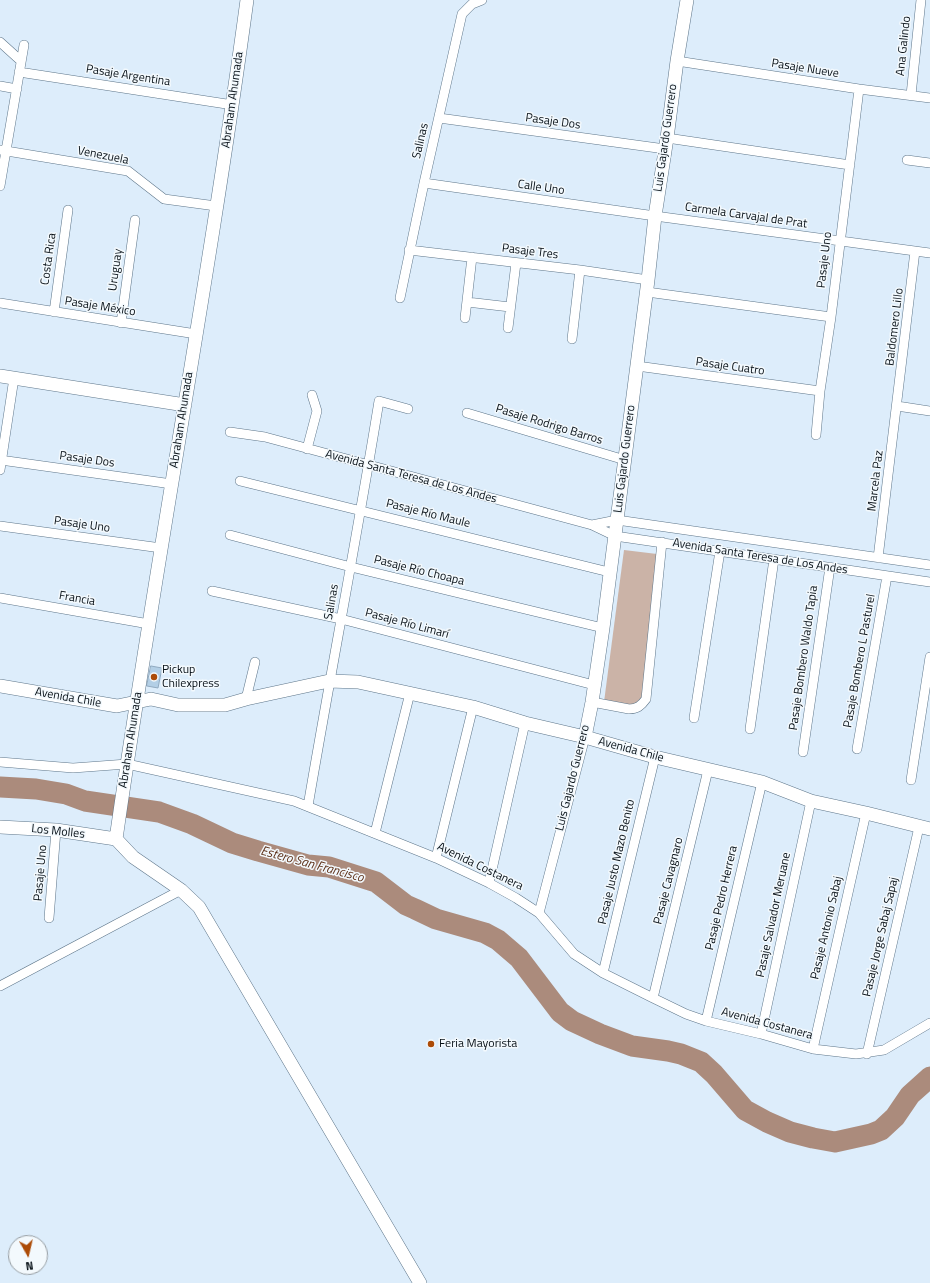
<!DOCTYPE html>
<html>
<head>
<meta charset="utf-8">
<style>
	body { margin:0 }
	#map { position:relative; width:930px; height:1283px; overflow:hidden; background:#ddedfb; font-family:"Titillium Web",sans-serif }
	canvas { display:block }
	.north { position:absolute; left:8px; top:1235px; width:40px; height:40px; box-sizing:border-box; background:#f3f9fd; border:1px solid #959ca1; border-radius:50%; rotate:172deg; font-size:11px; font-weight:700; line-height:16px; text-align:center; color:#071017 }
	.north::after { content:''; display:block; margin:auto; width:14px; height:18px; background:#ac4b07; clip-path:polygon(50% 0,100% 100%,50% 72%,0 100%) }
</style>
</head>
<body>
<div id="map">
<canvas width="930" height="1283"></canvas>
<div class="north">N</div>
</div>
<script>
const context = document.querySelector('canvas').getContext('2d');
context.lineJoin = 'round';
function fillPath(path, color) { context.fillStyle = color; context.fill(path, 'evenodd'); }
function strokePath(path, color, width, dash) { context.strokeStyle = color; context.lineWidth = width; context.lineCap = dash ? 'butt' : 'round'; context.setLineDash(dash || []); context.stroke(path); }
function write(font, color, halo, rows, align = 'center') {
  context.font = font + ' "Titillium Web",sans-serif'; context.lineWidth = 3; context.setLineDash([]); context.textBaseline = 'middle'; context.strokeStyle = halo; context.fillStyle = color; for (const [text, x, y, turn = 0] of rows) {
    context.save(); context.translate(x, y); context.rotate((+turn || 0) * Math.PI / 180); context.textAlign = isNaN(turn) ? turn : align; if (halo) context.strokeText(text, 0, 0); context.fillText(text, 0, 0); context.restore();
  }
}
fillPath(new Path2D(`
	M624 550 657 554 643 701 633 706 604 702Z`), '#cbb3a7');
strokePath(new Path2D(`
	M0 787 36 789 66 794 85 801 159 812 192 824 232 843 258 851 308 865 329 867 376 882 406 905 415 909 436 919 485 933 498 940 519 958 560 1012 572 1021 600 1034 632 1046 668 1051 681 1054 701 1062 714 1074 745 1110 767 1122 790 1132 813 1138 835 1142 871 1134 881 1130 895 1117 910 1095 930 1077`), '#ab8b7c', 21);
const building = new Path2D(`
	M151 666 162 668 158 688 147 686Z`);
fillPath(building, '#b3cfe6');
strokePath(building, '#91aac0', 1);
const street = new Path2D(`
	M0 42 21 61
	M677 61 859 89 930 98
	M19 72 233 105
	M0 86 17 89
	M911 95 921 0
	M439 118 665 149
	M667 138 850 165
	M0 150 128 171 164 199 216 206
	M907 160 930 163
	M424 183 655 216 930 253
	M0 186 24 45
	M409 250 580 270 648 280
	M647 292 831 317
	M400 298 424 183 462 14 472 4 482 0
	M467 302 510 307
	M0 303 196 334
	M54 312 68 210
	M465 318 472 257
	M121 323 135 220
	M508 328 516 263
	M572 339 580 270
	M637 366 820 391
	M897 406 930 411
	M467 413 625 460
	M230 432 265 437 592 525 615 536 930 582
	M816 435 820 391 831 317 859 89
	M307 449 317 411 312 395
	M0 460 172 484
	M0 470 14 378
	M240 481 609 572
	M592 525 617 520 930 565
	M0 526 161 548
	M230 535 351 567 603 628
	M878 558 915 251
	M212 591 341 619 594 685
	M0 598 149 624
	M246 699 255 662
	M592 702 629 709C637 709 641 706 646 699L662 542
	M694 718 720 551
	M750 729 774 559
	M857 749 887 576
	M803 752 830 567
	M0 762 73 768 127 764 294 801 436 858 489 883 516 898 539 913 574 954 603 973 653 998 686 1014 706 1021 761 1034 813 1049 856 1054 884 1050 930 1023
	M911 780 930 657
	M308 806C331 671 357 537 379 401L408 409
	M375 833 410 693
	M436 858 473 707
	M489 883 525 723
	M539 913 585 737
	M49 918 56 830
	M603 973 655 757
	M0 986 181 890
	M653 998 708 770
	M706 1021 762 782
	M761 1034 811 801
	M813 1049 866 813
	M867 1054 919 827`);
const secondary = new Path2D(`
	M0 376 185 405
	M0 686 117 706 151 699 178 705H225L246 699 329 681 358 682 473 707 525 723 585 737 655 757 762 782 811 801 866 813 930 829
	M585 737 592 702 603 628 648 280 655 216 667 138 677 61 687 0
	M0 827 56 830 116 839
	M116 839C156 559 209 281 247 0
	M116 839 133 857 181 890 199 907 420 1283`);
strokePath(street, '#5e768a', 10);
strokePath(secondary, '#5e768a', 14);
strokePath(street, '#fff', 9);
strokePath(secondary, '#fff', 13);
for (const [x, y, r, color] of [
	[154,677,4,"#ac4b07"],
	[431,1044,4,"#ac4b07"]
]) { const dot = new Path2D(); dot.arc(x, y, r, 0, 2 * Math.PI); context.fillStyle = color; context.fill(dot); strokePath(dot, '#f3f9fd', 1.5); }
write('12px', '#071017', '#f3f9fd', [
	["Ana Galindo",904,46,-84],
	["Pasaje Nueve",805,69,9],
	["Pasaje Argentina",128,76,9],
	["Abraham Ahumada",233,100,-82],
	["Pasaje Dos",553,122,8],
	["Luis Gajardo Guerrero",666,138,-82],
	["Salinas",421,141,-77],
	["Venezuela",103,156,11],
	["Calle Uno",541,188,8],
	["Carmela Carvajal de Prat",746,216,8],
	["Pasaje Tres",530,252,7],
	["Costa Rica",49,259,-82],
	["Pasaje Uno",825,260,-83],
	["Uruguay",116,270,-82],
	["Pasaje México",100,307,9],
	["Baldomero Lillo",895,327,-83],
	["Pasaje Cuatro",730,367,8],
	["Abraham Ahumada",182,420,-81],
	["Pasaje Rodrigo Barros",549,425,17],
	["Luis Gajardo Guerrero",625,459,-83],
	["Pasaje Dos",87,460,8],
	["Avenida Santa Teresa de Los Andes",411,477,15],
	["Marcela Paz",876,481,-83],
	["Pasaje Río Maule",428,514,14],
	["Pasaje Uno",82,525,8],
	["Avenida Santa Teresa de Los Andes",760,557,9],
	["Pasaje Río Choapa",419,571,14],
	["Francia",77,599,10],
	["Salinas",332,602,-80],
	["Pasaje Río Limarí",407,624,15],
	["Pasaje Bombero Waldo Tapia",804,658,-82],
	["Pasaje Bombero L Pasturel",860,661,-80],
	["Avenida Chile",68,698,10],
	["Abraham Ahumada",131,740,-81],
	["Avenida Chile",631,750,15],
	["Luis Gajardo Guerrero",573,778,-76],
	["Los Molles",58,832,6],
	["Pasaje Justo Mazo Benito",617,862,-77],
	["Avenida Costanera",480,867,26],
	["Pasaje Uno",41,873,-85],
	["Pasaje Cavagnaro",669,881,-76],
	["Pasaje Pedro Herrera",722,898,-77],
	["Pasaje Salvador Meruane",774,915,-78],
	["Pasaje Antonio Sabaj",827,928,-77],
	["Pasaje Jorge Sabaj Sapaj",881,937,-77],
	["Avenida Costanera",767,1024,15]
]);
write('12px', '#071017', '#f3f9fd', [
	["Pickup",162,670],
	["Chilexpress",162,684],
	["Feria Mayorista",439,1044]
], 'left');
write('italic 13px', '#5e3119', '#f3f9fd', [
	["Estero San Francisco",312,865,15]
]);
</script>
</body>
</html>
